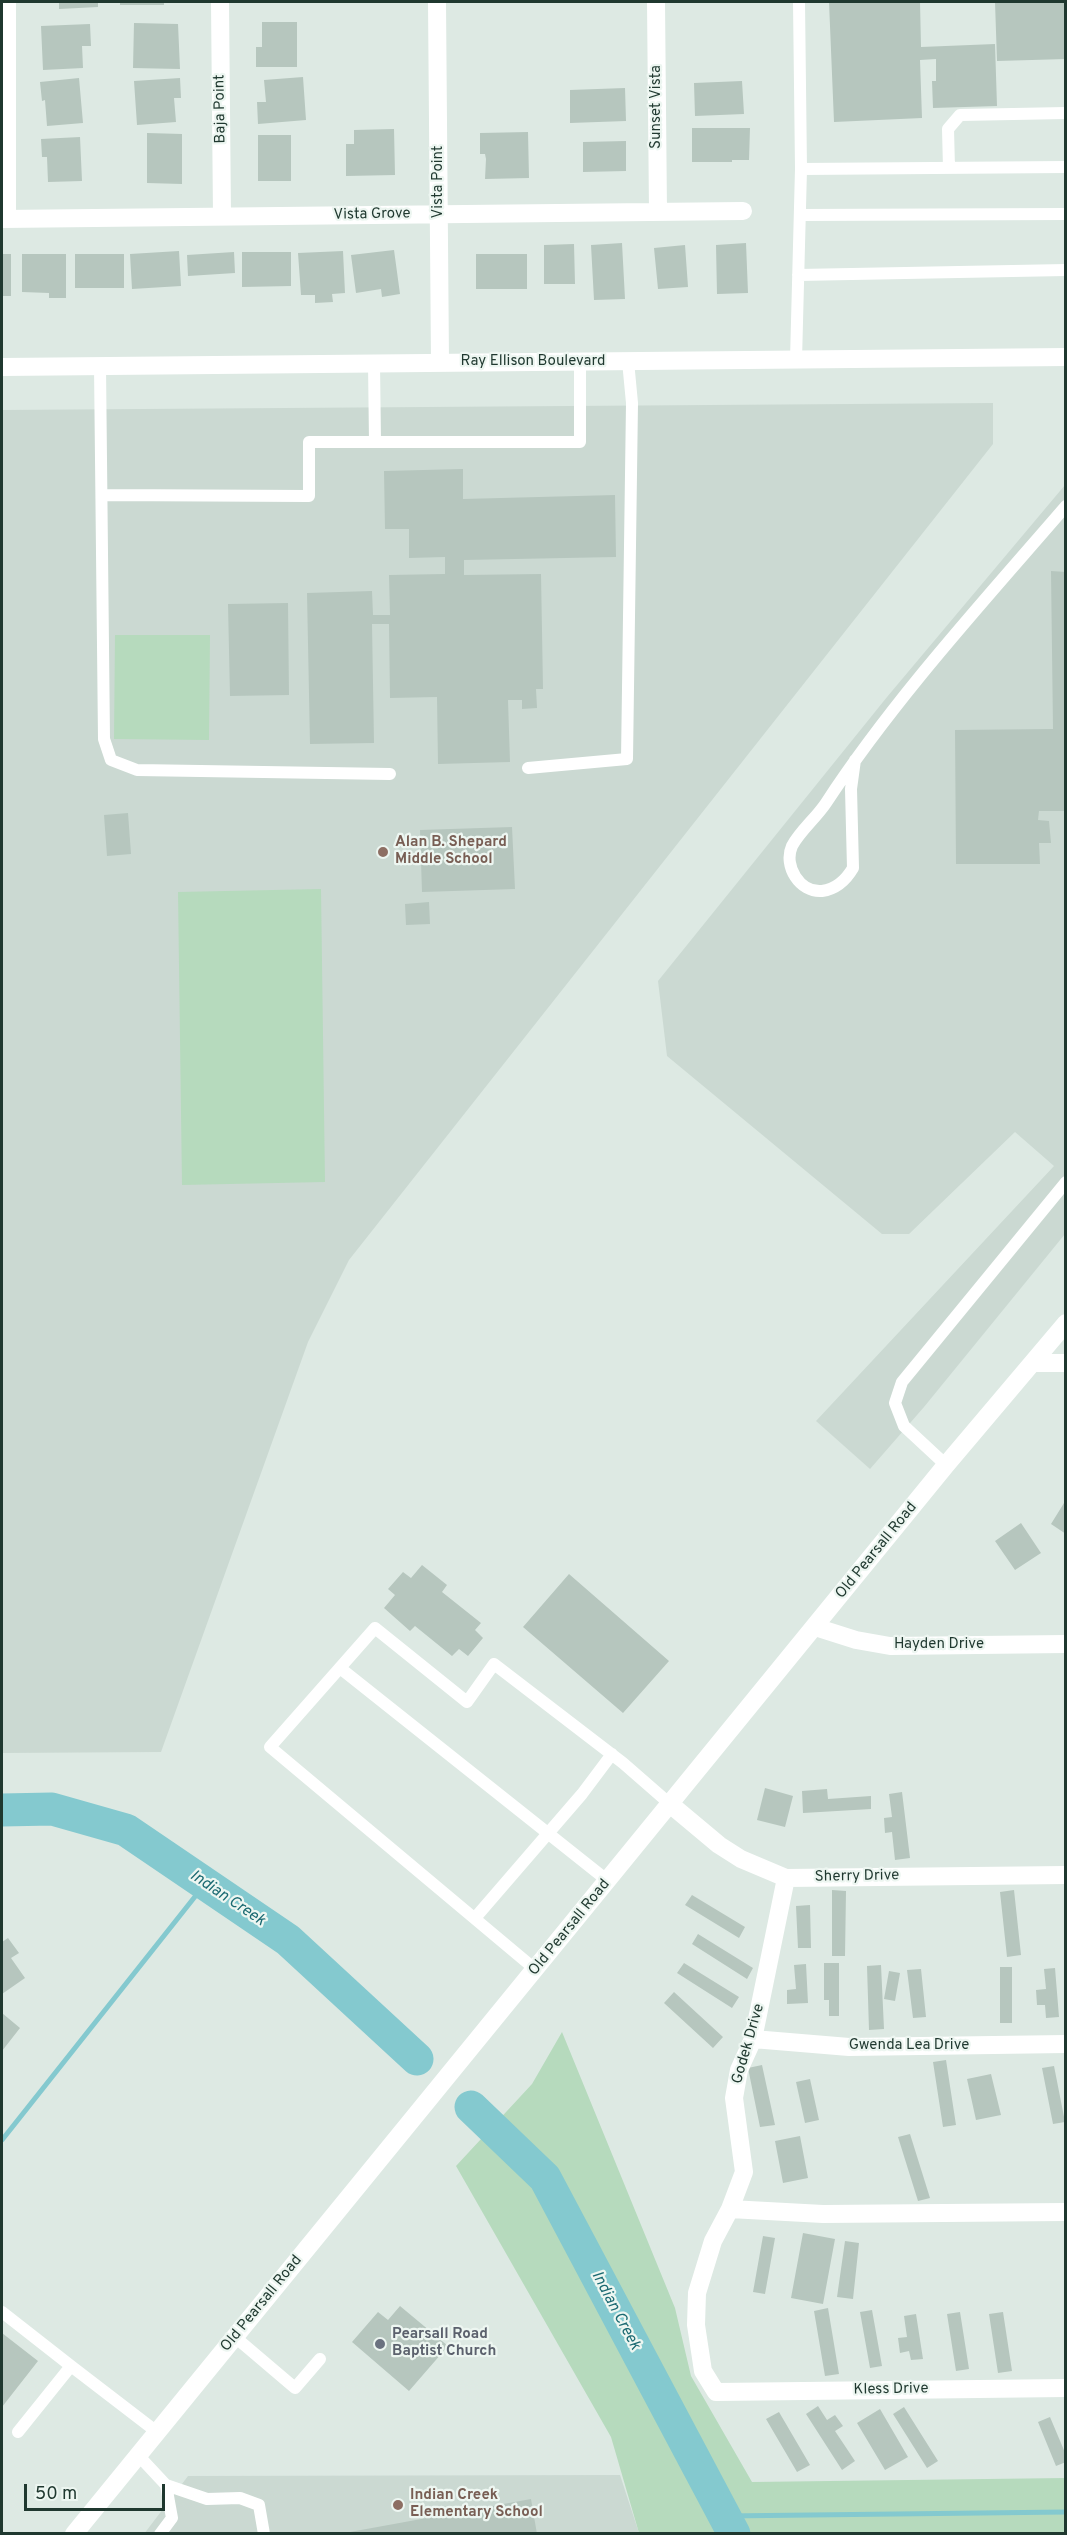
<!DOCTYPE html>
<html>
<head>
<meta charset="utf-8">
<style>
	body { margin:0 }
	#map { position:relative; width:1067px; height:2535px; overflow:hidden; background:#dde9e3; font-family:Overpass,sans-serif }
	canvas { display:block }
	.frame { position:absolute; inset:0; border:3px solid #1f382f; pointer-events:none }
	.scale { position:absolute; left:24px; top:2484px; width:141px; height:27px; box-sizing:border-box; border:3px solid #1f382f; border-top:0; padding-left:8px; font-size:18px; line-height:21px; white-space:nowrap; color:#1f382f; -webkit-text-stroke:4px #edf6f1; paint-order:stroke }
</style>
</head>
<body>
<div id="map">
<canvas width="1067" height="2535"></canvas>
<div class="frame"></div>
<div class="scale">50 m</div>
</div>
<script>
const context = document.querySelector('canvas').getContext('2d');
context.lineJoin = 'round';
function fillPath(path, color) { context.fillStyle = color; context.fill(path, 'evenodd'); }
function strokePath(path, color, width, dash) { context.strokeStyle = color; context.lineWidth = width; context.lineCap = dash ? 'butt' : 'round'; context.setLineDash(dash || []); context.stroke(path); }
function write(font, color, halo, rows, align = 'center') {
  context.font = font + ' Overpass,sans-serif'; context.lineWidth = 4.5; context.setLineDash([]); context.textBaseline = 'middle'; context.strokeStyle = halo; context.fillStyle = color; for (const [text, x, y, turn = 0] of rows) {
    context.save(); context.translate(x, y); context.rotate((+turn || 0) * Math.PI / 180); context.textAlign = isNaN(turn) ? turn : align; if (halo) context.strokeText(text, 0, 0); context.fillText(text, 0, 0); context.restore();
  }
}
fillPath(new Path2D(`
	M993 403V444L349 1260 308 1342 161 1752 2 1753V410Z
	M1065 485V1234L924 1407 870 1469 816 1421 1054 1166 1015 1132 909 1234H882L667 1056 658 981 887 697Z
	M620 2475 639 2533 144 2534 188 2476Z`), '#cbd9d2');
fillPath(new Path2D(`
	M115 635H210L209 740 114 739Z
	M321 889 325 1182 182 1185 178 892Z
	M562 2032 675 2308 691 2376 752 2482 1065 2478V2533H639L611 2437 456 2166 532 2084Z`), '#b6dabd');
strokePath(new Path2D(`
	M2 2140 205 1884
	M725 2516 1066 2512`), '#84c9cf', 5);
strokePath(new Path2D(`
	M2 1810 52 1809 126 1830 288 1940 417 2059
	M471 2107 545 2178 734 2534`), '#84c9cf', 33);
fillPath(new Path2D(`
	M59 2H98V7L59 9Z
	M120 2H164V5H120Z
	M829 2H920L921 47 995 44 997 106 933 108 932 81H936V59L920 60 922 118 834 122Z
	M995 2H1066V59L997 61Z
	M262 22H297V67H256V47H262Z
	M134 23 178 24 180 69 133 68Z
	M90 24 91 46H82L83 68 43 70 41 26Z
	M303 77 306 120 258 124 257 102H266L264 80Z
	M79 78 83 123 47 126 45 100 42 101 40 82Z
	M180 78 181 98H174L176 122 137 125 134 81Z
	M742 81 744 114 695 116 694 83Z
	M625 88 626 121 570 123V90Z
	M692 128H750L749 160H732V162H692Z
	M394 129 395 175 346 176V144H354V130Z
	M528 132 529 178 485 179 486 159 485 154H480V133Z
	M147 133 182 134V184L147 183Z
	M258 135H291V181H258Z
	M80 137 82 181 48 182 47 157H42L41 139Z
	M626 141V171L583 172V142Z
	M622 243 625 299 594 300 591 245Z
	M746 243 748 293 717 294 716 245Z
	M574 244 575 284H544V245Z
	M685 245 688 287 658 289 654 248Z
	M394 250 400 294 382 297 381 289 356 293 351 255Z
	M179 251 181 286 132 289 130 254Z
	M343 251 345 293 332 294 333 302 315 303V295H301L298 253Z
	M234 252 235 273 188 276 187 255Z
	M242 252H291V286L242 287Z
	M2 254H11V296H2Z
	M22 254H66V298H49V293L22 292Z
	M75 254H124V288H75Z
	M476 254H527V289H476Z
	M463 469V499L615 495 616 557 464 560V575L541 574 543 689H536L537 708 522 709V700H508L510 762 438 764 437 697 390 698 389 624H372L374 743 310 744 307 593 372 591 373 615H390L389 575 445 574V557L409 558V529H385L384 471Z
	M1051 571 1066 572V811H1039L1038 820 1049 821 1051 843H1039L1040 864H956L955 730 1053 729Z
	M288 603 289 695 230 696 228 604Z
	M128 813 131 854 107 856 104 815Z
	M512 827 515 889 422 892 420 830Z
	M429 902 430 924 406 925 405 904Z
	M1064 1503 1066 1504V1534L1051 1524Z
	M1021 1523 1041 1553 1015 1570 995 1541Z
	M422 1565 447 1585 442 1592 481 1623 475 1630 483 1638 468 1656 459 1649 452 1656 415 1626 410 1631 384 1608 395 1595 388 1589 403 1572 411 1578Z
	M569 1574 669 1661 623 1713 523 1627Z
	M765 1788 793 1796 785 1827 757 1820Z
	M827 1789 828 1799 871 1796V1809L803 1813 802 1791Z
	M902 1792 910 1858 895 1860 892 1832 885 1833 884 1818 892 1817 889 1794Z
	M832 1890 846 1891 845 1956H832Z
	M1014 1890 1021 1955 1007 1957 1000 1892Z
	M692 1895 745 1927 739 1938 685 1905Z
	M810 1905 811 1948H798L796 1906Z
	M698 1934 753 1968 747 1979 692 1944Z
	M8 1938 19 1953 11 1958 25 1978 2 1994V1942Z
	M684 1963 739 1997 732 2008 677 1973Z
	M824 1963H839V2016H829V2000H824Z
	M806 1964 808 2003 787 2004V1990L796 1989 794 1965Z
	M881 1965 884 2029 869 2030 867 1966Z
	M1000 1967H1012V2023H1000Z
	M1055 1968 1059 2017 1046 2018 1045 2005H1037L1036 1990 1046 1989 1044 1969Z
	M921 1969 926 2017 913 2018 907 1970Z
	M889 1971 900 1973 895 2001 884 1999Z
	M674 1992 723 2037 713 2048 664 2003Z
	M2 2013 20 2028 2 2051Z
	M946 2060 956 2125 943 2127 933 2062Z
	M762 2065 775 2125 760 2127 748 2068Z
	M1054 2066 1065 2122 1053 2124 1042 2068Z
	M991 2074 1001 2115 976 2120 967 2079Z
	M810 2079 819 2120 805 2123 796 2082Z
	M910 2134 930 2198 918 2201 898 2137Z
	M800 2136 808 2178 783 2183 775 2141Z
	M803 2233 835 2239 823 2304 791 2298Z
	M763 2236 775 2238 765 2294 753 2292Z
	M845 2241 859 2243 853 2299 837 2297Z
	M400 2306 448 2346 409 2391 352 2342 378 2312 388 2320Z
	M828 2308 839 2374 825 2376 814 2311Z
	M872 2310 882 2366 870 2368 860 2312Z
	M960 2312 969 2369 956 2371 947 2314Z
	M1003 2312 1012 2371 998 2373 989 2314Z
	M916 2314 923 2359 911 2360 909 2351 900 2353 898 2338 907 2337 904 2316Z
	M2 2333 38 2361 2 2407Z
	M818 2406 827 2420 835 2415 843 2426 835 2431 855 2461 842 2470 806 2414Z
	M904 2407 938 2461 927 2468 893 2414Z
	M880 2409 908 2457 885 2470 857 2423Z
	M779 2412 810 2465 797 2472 766 2419Z
	M1050 2417 1066 2455V2462L1056 2466 1038 2422Z
	M531 2499 537 2534H350V2532Z`), '#b6c6be');
strokePath(new Path2D(`
	M799 2 801 169
	M949 168 948 129 960 115 1066 113
	M800 215 1066 214
	M798 275 1066 270
	M796 360 801 169 1066 167
	M374 363 375 442H580V361
	M100 366 104 739 111 760 137 770 390 774
	M102 495 309 496V442H375
	M855 760 851 789 853 868C846 880 837 889 822 891 800 893 783 866 792 846 800 831 816 818 826 803 894 699 984 601 1066 506
	M528 768 627 759 632 403 628 361
	M946 1465 904 1426 895 1403 902 1382 1066 1182
	M340 1668 608 1881
	M475 1918 582 1794 612 1754
	M536 1970 270 1747 375 1628 467 1702 494 1664 623 1763 670 1804
	M2 2312 71 2366 18 2432
	M235 2337 295 2388 320 2359
	M71 2366 157 2432
	M138 2455 166 2485
	M160 2534 172 2518 166 2485 207 2499 240 2498 259 2505 264 2534`), '#fff', 12);
strokePath(new Path2D(`
	M220 2 222 216
	M437 2 440 362
	M656 2 658 212
	M2 219 743 211
	M7 219V2
	M1033 1363H1066
	M815 1627 856 1640 890 1646 1066 1644
	M670 1804 719 1845 741 1859 786 1878 1066 1875
	M786 1878 753 2039 739 2070 734 2098 744 2172 730 2209 713 2241 697 2293 696 2325 703 2371 716 2392 1066 2388
	M753 2039 849 2047 1066 2044
	M730 2209 823 2214 1066 2212`), '#fff', 18);
strokePath(new Path2D(`
	M2 367 1066 357
	M74 2534 946 1465 1066 1323`), '#fff', 18);
for (const [x, y, r, color] of [
	[383,852,6,"#8d6e63"],
	[380,2344,6,"#6b7280"],
	[398,2505,6,"#8d6e63"]
]) { const dot = new Path2D(); dot.arc(x, y, r, 0, 2 * Math.PI); context.fillStyle = color; context.fill(dot); strokePath(dot, '#edf6f1', 2); }
write('15px', '#1f382f', '#edf6f1', [
	["Sunset Vista",657,107,-90],
	["Baja Point",221,109,-91],
	["Vista Point",439,182,-90],
	["Vista Grove",372,215,-1],
	["Ray Ellison Boulevard",533,362],
	["Old Pearsall Road",877,1551,-51],
	["Hayden Drive",939,1645],
	["Sherry Drive",857,1877,-1],
	["Old Pearsall Road",570,1928,-51],
	["Godek Drive",749,2044,-74],
	["Gwenda Lea Drive",909,2046],
	["Old Pearsall Road",262,2304,-51],
	["Kless Drive",891,2390,-1]
]);
write('bold 15px', '#785e54', '#edf6f1', [
	["Alan B. Shepard",395,843],
	["Middle School",395,860],
	["Indian Creek",410,2496],
	["Elementary School",410,2513]
], 'left');
write('bold 15px', '#5b616d', '#edf6f1', [
	["Pearsall Road",392,2335],
	["Baptist Church",392,2352]
], 'left');
write('italic 16px', '#1b6a72', '#edf6f1', [
	["Indian Creek",227,1899,34],
	["Indian Creek",615,2311,62]
]);
</script>
</body>
</html>
